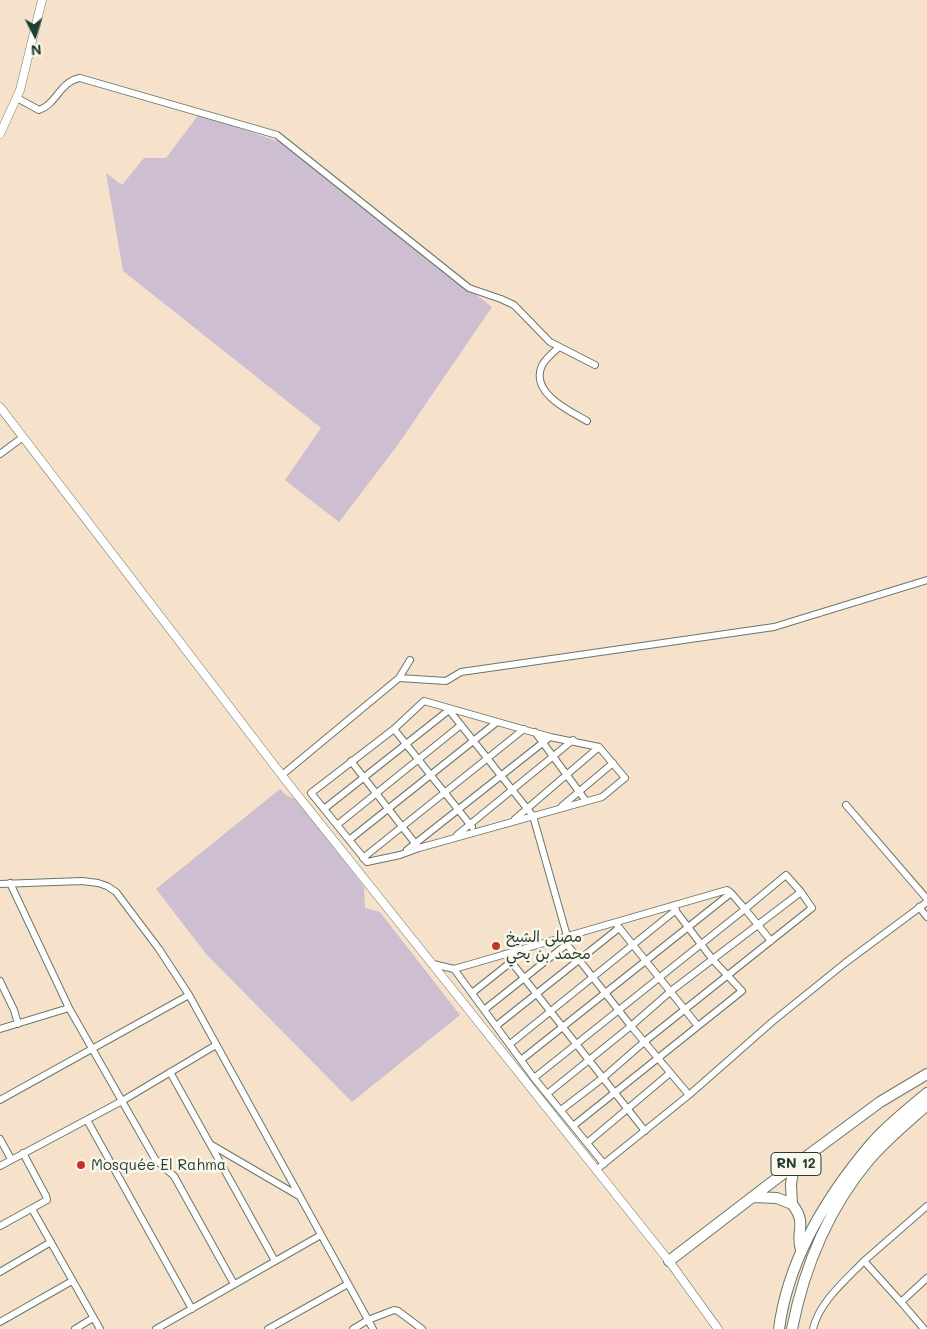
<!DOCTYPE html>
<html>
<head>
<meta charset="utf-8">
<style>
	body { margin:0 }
	#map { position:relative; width:927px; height:1329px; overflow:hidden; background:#f6e2ca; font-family:Mali,sans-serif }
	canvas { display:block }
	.north { position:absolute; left:10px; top:10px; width:50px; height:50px; -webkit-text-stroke:4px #fbf7ec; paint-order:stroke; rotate:175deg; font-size:14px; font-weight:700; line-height:20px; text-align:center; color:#1f3d34 }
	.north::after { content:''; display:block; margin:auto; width:18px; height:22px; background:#1f3d34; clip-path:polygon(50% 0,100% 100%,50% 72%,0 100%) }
</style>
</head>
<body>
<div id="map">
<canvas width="927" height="1329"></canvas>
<div class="north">N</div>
</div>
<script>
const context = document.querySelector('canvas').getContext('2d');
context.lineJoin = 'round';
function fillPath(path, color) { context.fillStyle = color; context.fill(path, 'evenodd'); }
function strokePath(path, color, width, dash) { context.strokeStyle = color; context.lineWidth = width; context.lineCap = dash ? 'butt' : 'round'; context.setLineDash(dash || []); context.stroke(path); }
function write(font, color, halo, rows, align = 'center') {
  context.font = font + ' Mali,"Playpen Sans Arabic",sans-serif'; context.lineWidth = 5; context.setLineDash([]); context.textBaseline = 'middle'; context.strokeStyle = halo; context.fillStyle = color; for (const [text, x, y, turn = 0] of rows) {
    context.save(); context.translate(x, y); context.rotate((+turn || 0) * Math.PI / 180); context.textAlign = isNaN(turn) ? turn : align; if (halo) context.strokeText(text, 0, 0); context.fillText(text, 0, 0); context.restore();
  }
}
fillPath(new Path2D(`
	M199 114 283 143 492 307 397 446 339 522 285 480 321 428 123 271 106 173 122 185 144 158H166Z
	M280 789 286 795 297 800 364 887 365 908 380 912 460 1015 352 1102 207 955 156 889Z`), '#cebed1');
const minor = new Path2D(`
	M17 98 39 110C57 104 59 82 80 78L277 135 469 288 501 299 514 305 550 342 595 365
	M559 347C553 353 543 360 541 368 532 394 570 411 587 421
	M0 454 23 437
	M399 678 446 681 461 672 774 627 927 580
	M424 701 550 737 599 747 625 778 602 797 419 848 400 855 367 862 311 793 394 729Z
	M394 729 472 827
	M535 732 586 801
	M351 761 418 847
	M282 775 399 678 410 660
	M846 805 927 899
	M562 806 613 763
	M324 809 449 710 533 816 567 936
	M515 819 599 747
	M337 825 461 725
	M457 835 573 740
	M349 840 497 722
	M407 850 550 737
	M363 858 524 729
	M10 883 69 1008 155 1159 174 1176 234 1284
	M0 884 82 881 98 883 107 886 116 892 159 949 189 995 373 1329
	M919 907 927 917
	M617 925 698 1026
	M505 954 645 1131
	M433 964 454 969 727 890 731 893 745 909 786 875 801 892 671 991 631 1026 562 938
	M454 969 534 1078 604 1164
	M0 981 14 1010 18 1024
	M472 993 511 962
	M484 1010 567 944
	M496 1026 619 928
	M0 1029 69 1008
	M510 1044 676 910
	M521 1060 731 893
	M170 1072 275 1261
	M534 1078 745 909 771 941
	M547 1094 631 1026 689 1095
	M0 1100 189 995
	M561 1110 604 1077 644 1042 812 908 801 892
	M87 1120 192 1309
	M573 1126 742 991 713 960 672 906
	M0 1139 11 1159
	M587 1143 670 1073
	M210 1144 299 1196
	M0 1166 122 1101 216 1045
	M596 1170 689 1095 772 1022 845 963 927 902
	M32 1209 100 1329
	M0 1226 47 1200 46 1196 23 1153
	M0 1272 51 1242
	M901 1302 864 1261 927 1206
	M0 1322 72 1281
	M75 1329 93 1318
	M156 1329 321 1235
	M268 1329 348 1284
	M353 1329 368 1320 394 1310 398 1311 422 1329
	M813 1329C819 1302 846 1280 864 1261
	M924 1329 901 1302 927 1278`);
const tertiary = new Path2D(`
	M0 134 20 90 42 0
	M0 407 287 782 669 1261 718 1329`);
const trunk = new Path2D(`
	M753 1197 777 1198 792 1204C808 1224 795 1231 801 1250
	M792 1204 791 1184 794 1165
	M669 1261 776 1179 880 1102 927 1074
	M779 1329C788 1260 826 1197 871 1144 887 1125 908 1109 927 1093
	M792 1329C804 1268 828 1209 869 1160 886 1140 907 1123 927 1105`);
strokePath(minor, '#6a7768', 8);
strokePath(tertiary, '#6a7768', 9);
strokePath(trunk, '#6a7768', 12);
strokePath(minor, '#fff', 6);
strokePath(tertiary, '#fff', 8);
strokePath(trunk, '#fff', 10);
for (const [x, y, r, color] of [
	[496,946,5,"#c8321e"],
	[81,1165,5,"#c8321e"]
]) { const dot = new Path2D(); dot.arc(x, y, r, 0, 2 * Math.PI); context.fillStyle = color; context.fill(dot); strokePath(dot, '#fbf7ec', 2); }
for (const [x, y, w] of [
	[796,1164,50]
]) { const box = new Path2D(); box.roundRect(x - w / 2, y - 11.5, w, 23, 4); context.fillStyle = '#fbf7ec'; context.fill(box); strokePath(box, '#1f3d34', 1); }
write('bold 14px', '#1f3d34', null, [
	["RN 12",796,1164]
]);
write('15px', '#1f3d34', '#fbf7ec', [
	["مصلى الشيخ",506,937],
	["محمد بن يحي",506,954],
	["Mosquée El Rahma",91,1165]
], 'left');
</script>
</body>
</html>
